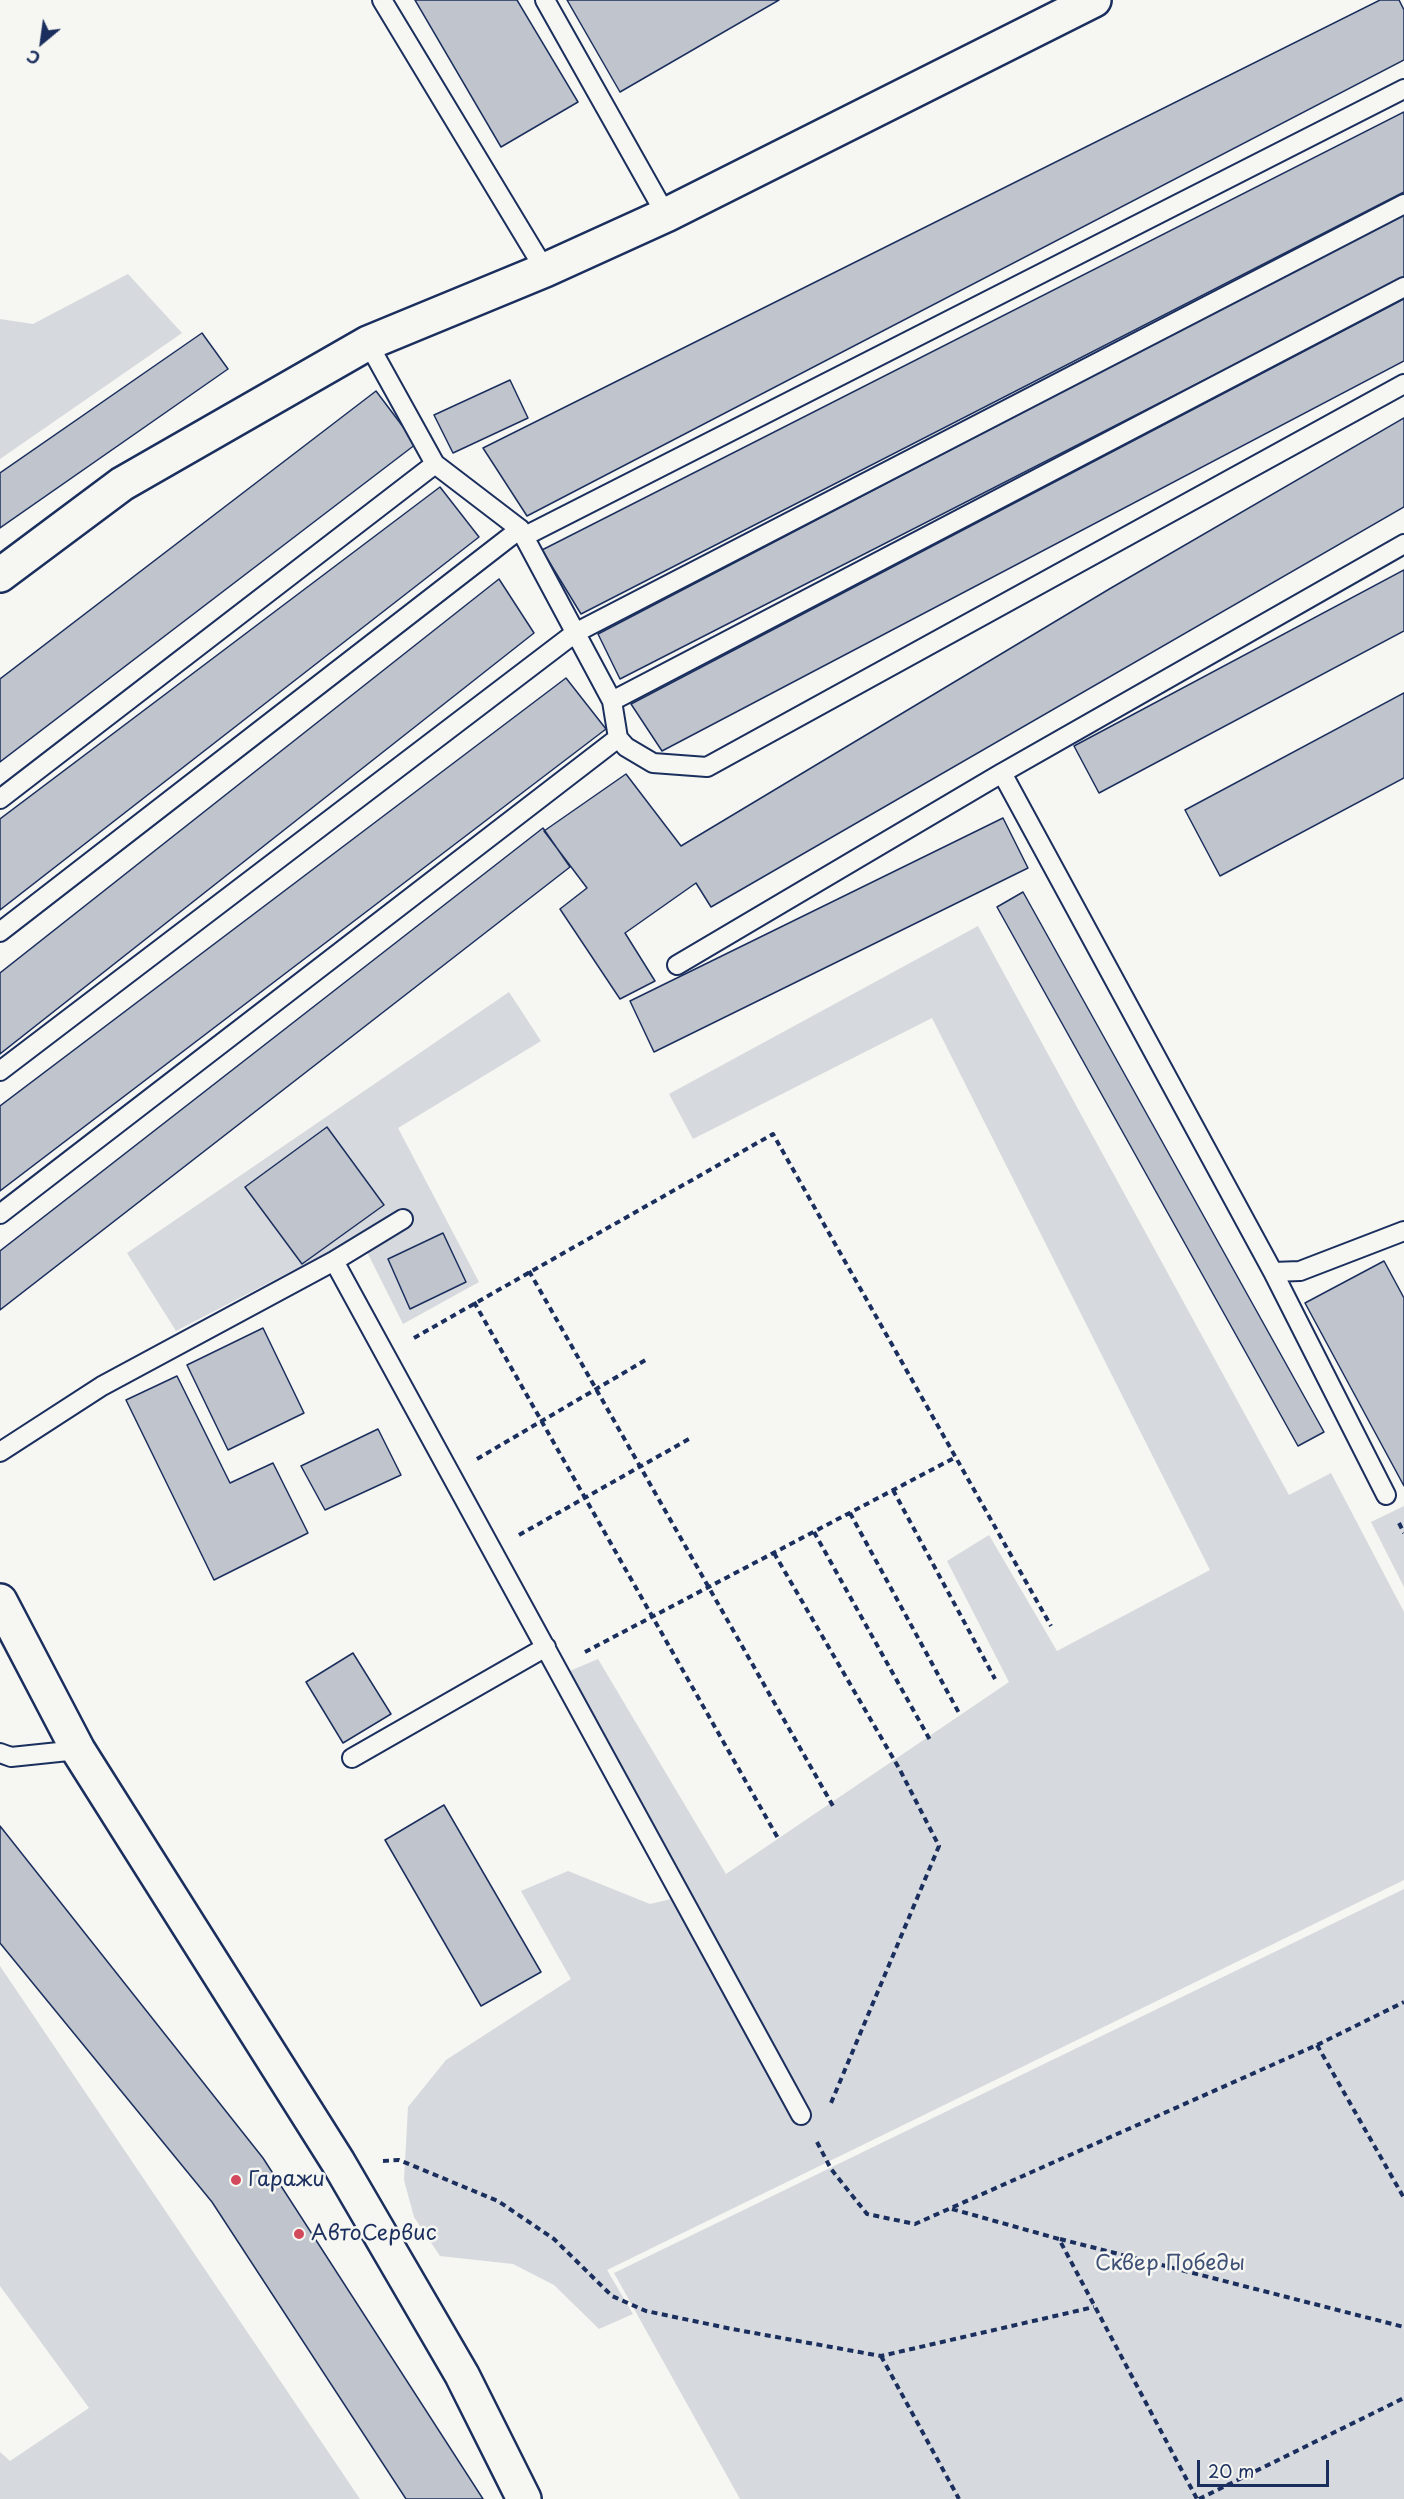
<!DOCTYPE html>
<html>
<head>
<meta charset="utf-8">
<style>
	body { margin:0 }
	#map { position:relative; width:1404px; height:2499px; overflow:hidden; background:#f6f6f2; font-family:"Playpen Sans",sans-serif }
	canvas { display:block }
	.north { position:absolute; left:12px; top:12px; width:60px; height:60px; -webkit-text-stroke:4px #f6f6f2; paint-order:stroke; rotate:209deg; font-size:16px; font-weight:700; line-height:24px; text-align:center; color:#1b2f5e }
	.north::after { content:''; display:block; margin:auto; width:21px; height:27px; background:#1b2f5e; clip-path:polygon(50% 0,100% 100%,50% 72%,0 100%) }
	.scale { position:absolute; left:1197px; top:2460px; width:132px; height:27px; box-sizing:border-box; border:3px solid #1b2f5e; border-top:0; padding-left:8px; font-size:18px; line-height:21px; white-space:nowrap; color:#1b2f5e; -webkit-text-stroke:4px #f6f6f2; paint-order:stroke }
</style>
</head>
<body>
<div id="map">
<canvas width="1404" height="2499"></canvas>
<div class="north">С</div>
<div class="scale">20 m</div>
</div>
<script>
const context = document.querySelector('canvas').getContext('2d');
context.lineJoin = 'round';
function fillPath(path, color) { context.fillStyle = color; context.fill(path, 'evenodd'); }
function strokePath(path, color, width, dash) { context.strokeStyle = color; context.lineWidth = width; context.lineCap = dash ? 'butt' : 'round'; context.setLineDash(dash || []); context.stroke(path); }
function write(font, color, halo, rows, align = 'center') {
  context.font = font + ' "Playpen Sans",sans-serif'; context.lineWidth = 5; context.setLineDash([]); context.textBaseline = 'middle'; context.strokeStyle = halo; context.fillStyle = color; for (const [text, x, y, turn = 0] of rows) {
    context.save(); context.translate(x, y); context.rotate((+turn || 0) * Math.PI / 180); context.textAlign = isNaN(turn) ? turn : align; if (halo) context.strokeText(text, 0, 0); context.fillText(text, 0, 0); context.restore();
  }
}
fillPath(new Path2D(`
	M128 274 182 333 0 459V319L33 324Z
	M978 926 1289 1495 1331 1473 1404 1612V1880L607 2270 633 2314 599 2329 554 2285 513 2264 440 2256 414 2217 404 2180 408 2107 446 2060 571 1979 521 1891 568 1871 650 1904 692 1894 565 1673 598 1659 726 1874 1009 1682 947 1561 989 1535 1057 1651 1210 1570 932 1018 693 1139 669 1094Z
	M509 992 541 1041 398 1128 479 1282 403 1324 359 1236 176 1331 127 1253Z
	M1404 1506V1587L1371 1522Z
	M1404 1889V2499H740L614 2273Z
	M0 1966 360 2499H0V2452L10 2461 89 2408 0 2286Z`), '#d6d9dd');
const building = new Path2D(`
	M415 0H517L578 102 501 147Z
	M567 0H779L620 92Z
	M1380 0H1399L1404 10V60L527 516 483 448Z
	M1404 112V192L581 614 542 550Z
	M1404 213V278L620 679 598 634Z
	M1404 299V361L662 751 631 704Z
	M202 333 228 369 0 528V473Z
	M510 380 528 418 453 453 434 415Z
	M376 391 416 444 0 762V679Z
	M1404 418V507L711 907 696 883 625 933 655 981 620 999 560 909 587 888 544 831 626 774 681 846 1111 588Z
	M440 487 479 537 0 910V819Z
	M1404 570V631L1099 793 1074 746Z
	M499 579 534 633 0 1054V973Z
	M566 678 606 729 0 1191V1106Z
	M1404 693V778L1220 876 1185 810Z
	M1003 818 1028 868 654 1052 630 1001Z
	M543 828 570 867 0 1310V1251Z
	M1023 892 1324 1432 1298 1446 997 907Z
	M327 1127 384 1205 302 1264 245 1187Z
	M443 1233 466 1282 410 1309 388 1259Z
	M1384 1261 1404 1298V1486L1305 1303Z
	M263 1328 304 1413 228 1450 187 1365Z
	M177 1376 230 1483 273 1463 308 1533 214 1580 126 1400Z
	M378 1429 401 1475 325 1510 301 1466Z
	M353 1653 391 1714 343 1743 306 1682Z
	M444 1805 541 1972 481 2006 385 1840Z
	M0 1826 263 2158 483 2499H406L212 2202 0 1943Z`);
fillPath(building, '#c0c4cd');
strokePath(building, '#1b2f5e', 1.5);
const lane = new Path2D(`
	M382 0 545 270
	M545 0 666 215
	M368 343 435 464 520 529 612 701 618 738 626 747 653 763 707 767 1404 384
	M525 536 1404 89
	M612 701 1404 287
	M1002 773 1404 544
	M0 799 435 464
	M0 932 520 529
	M677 965 1002 773 1273 1272 1300 1271 1404 1231
	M0 1071 575 633 1404 204
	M0 1214 618 738
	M334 1261 801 2115
	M1273 1272 1386 1495
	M0 1452 102 1386 334 1261 403 1219
	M0 1753 11 1757 78 1750
	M352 1758 546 1647`);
const street = new Path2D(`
	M0 575 122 484 368 343 545 270 666 215 1094 0
	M0 1601 78 1750 338 2162 462 2375 524 2499`);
strokePath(lane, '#1b2f5e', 22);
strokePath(street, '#1b2f5e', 38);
strokePath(new Path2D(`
	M529 1271 833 1806
	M474 1302 779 1840
	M414 1338 773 1134 1051 1626
	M477 1459 649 1358
	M893 1490 995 1679
	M850 1513 959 1713
	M1399 1523 1404 1533
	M814 1532 930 1740
	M519 1535 689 1439
	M774 1553 900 1770 939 1846 831 2103
	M585 1652 956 1457
	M1317 2045 1404 2198
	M817 2142 831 2169 867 2214 915 2224 1317 2045 1404 2002
	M383 2161 399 2160 498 2201 554 2239 612 2296 646 2311 732 2329 881 2356 1094 2307
	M952 2209 1059 2239 1197 2499
	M1060 2239 1404 2327
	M881 2356 959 2499
	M1199 2499 1404 2398`), '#1b2f5e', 4, [6, 4.5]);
strokePath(lane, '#f6f6f2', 18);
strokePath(street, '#f6f6f2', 33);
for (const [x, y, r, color] of [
	[236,2180,6,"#d1495b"],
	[299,2234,6,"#d1495b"]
]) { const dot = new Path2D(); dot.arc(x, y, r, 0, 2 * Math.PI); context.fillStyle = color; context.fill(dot); strokePath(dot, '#f6f6f2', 2); }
write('21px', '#1b2f5e', '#f6f6f2', [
	["Гаражи",248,2180],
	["АвтоСервис",311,2234]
], 'left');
write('21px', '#405177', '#f6f6f2', [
	["Сквер Победы",1170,2264]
]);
</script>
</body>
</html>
